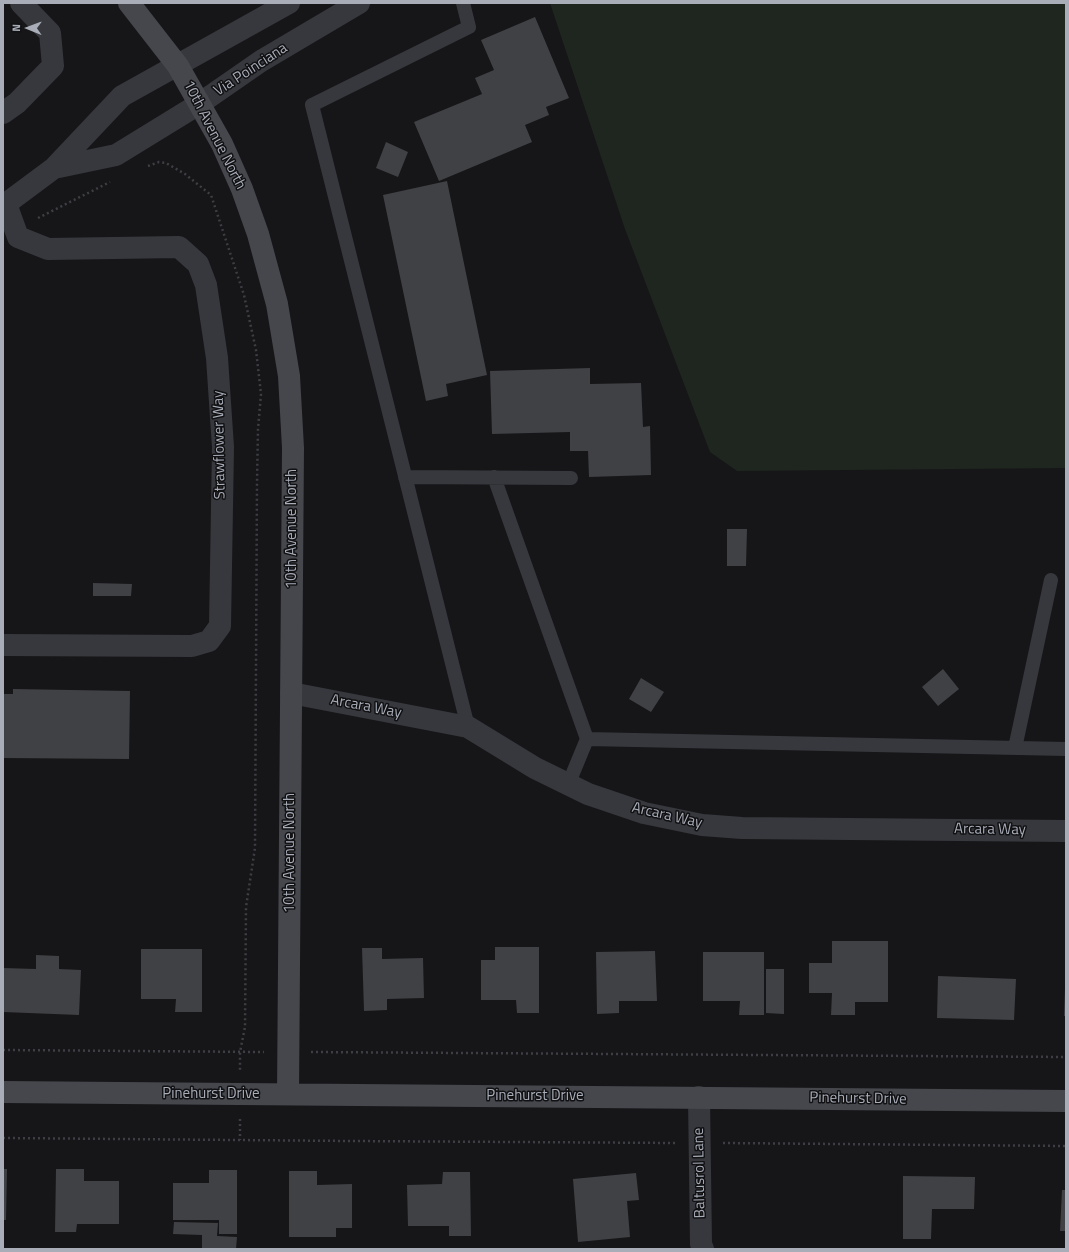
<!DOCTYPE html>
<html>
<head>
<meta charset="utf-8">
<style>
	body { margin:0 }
	#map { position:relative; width:1069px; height:1252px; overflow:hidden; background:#161618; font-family:"Titillium Web",sans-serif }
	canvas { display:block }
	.frame { position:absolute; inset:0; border:4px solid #a8adb8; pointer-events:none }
	.north { position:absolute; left:8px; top:8px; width:40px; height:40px; -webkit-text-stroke:3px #111113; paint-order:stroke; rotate:271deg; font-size:11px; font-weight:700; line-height:16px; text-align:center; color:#a8adb8 }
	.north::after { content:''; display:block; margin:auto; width:14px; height:18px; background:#a8adb8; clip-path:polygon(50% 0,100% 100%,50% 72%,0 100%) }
</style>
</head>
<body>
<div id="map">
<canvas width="1069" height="1252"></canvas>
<div class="frame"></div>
<div class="north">N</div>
</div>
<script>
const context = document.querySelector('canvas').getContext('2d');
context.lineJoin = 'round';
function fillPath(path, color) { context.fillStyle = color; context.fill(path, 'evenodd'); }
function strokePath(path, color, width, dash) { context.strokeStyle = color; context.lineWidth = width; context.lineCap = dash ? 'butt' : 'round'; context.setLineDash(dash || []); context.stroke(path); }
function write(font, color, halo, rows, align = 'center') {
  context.font = font + ' "Titillium Web",sans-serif'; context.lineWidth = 3; context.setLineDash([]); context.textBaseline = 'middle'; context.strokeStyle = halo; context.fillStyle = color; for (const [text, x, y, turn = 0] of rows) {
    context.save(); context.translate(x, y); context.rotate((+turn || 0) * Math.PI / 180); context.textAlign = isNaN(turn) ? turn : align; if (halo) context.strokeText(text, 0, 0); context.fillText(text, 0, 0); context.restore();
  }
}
fillPath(new Path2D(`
	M550 3H1066V468L737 471 710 452 625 229Z`), '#1e261f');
fillPath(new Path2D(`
	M535 17 569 98 546 107 549 115 525 125 532 142 439 181 414 122 482 94 475 78 494 70 481 40Z
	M386 142 408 152 398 177 376 168Z
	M447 181 487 375 446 384 448 396 426 401 383 195Z
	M590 368V384L641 383 643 427 650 426 651 475 589 477 588 451H570V432L492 434 490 371Z
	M727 529H747L746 566H727Z
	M93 583 132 584 131 596H93Z
	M943 669 959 689 938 706 922 687Z
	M641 678 664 692 651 712 629 699Z
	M13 689 130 691 129 759 3 758V694H13Z
	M832 941H888V1002H855V1015H831L832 993H809V963H832Z
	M495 947H539V1013H517L516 1000H481V960H495Z
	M362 948H382V959L423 958 424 998 387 999V1010L364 1011Z
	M141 949H202V1012H175L176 999H141Z
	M655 951 657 1001H619V1013L597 1014 596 952Z
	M703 952H764V1015H739L740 1001H703Z
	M36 955 59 956V969L81 970 79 1015 3 1012V968L36 969Z
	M766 969H784V1014L766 1013Z
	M938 976 1016 979 1014 1020 937 1018Z
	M1065 988H1066V1016H1064Z
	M3 1169H7L6 1220H3Z
	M56 1169H84V1181H119V1224H77L76 1232H55Z
	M209 1170H237V1234H219V1220H173V1183H209Z
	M289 1171H317V1185L352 1184V1228H336V1237H289Z
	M443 1172H470L471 1236H449V1226H408L407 1185 442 1184Z
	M636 1173 639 1200 627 1201 630 1237 578 1242 573 1179Z
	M903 1176 975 1177 974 1209H932L931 1239H903Z
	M1062 1190H1066V1231H1060Z
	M174 1222 218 1223 217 1236 237 1237 236 1249H202V1235L173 1234Z`), '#404145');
strokePath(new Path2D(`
	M148 166 159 162 166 163 185 174 211 195 244 295 256 350 261 394 258 429 257 484 255 848 246 907 245 1027 240 1052V1070
	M38 218 110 182
	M3 1050 264 1052
	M311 1052 1066 1057
	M240 1119V1140
	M3 1138 351 1141 676 1143
	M723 1143 1066 1146`), '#3d3f44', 2.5, [2, 3]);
strokePath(new Path2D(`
	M463 3 469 27 312 105 468 727
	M405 477 571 478
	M494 477 587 739 1066 749
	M1015 748 1051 580
	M568 785 587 739`), '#37383d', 14);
strokePath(new Path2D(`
	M3 113 17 103 53 66 50 33 21 3
	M54 168 116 155 199 104 261 61 359 3
	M3 206 54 168 122 96 289 3
	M3 645 192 646 209 641 220 626 223 447 217 358 206 285 198 264 179 247 48 249 18 237 6 204
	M291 693 468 727 535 768 588 794 644 813 702 825 742 828 1066 831
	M699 1097 701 1244 703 1249`), '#37383d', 22);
strokePath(new Path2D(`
	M129 3 178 66 222 144 242 189 258 234 277 304 289 376 293 448 288 1094
	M3 1092 1066 1101`), '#45474d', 22);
write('15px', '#a8adb8', '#111113', [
	["Via Poinciana",251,70,-33],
	["10th Avenue North",214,135,63],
	["Strawflower Way",220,445,-91],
	["10th Avenue North",292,529,-90],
	["Arcara Way",366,707,11],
	["Arcara Way",667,816,13],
	["Arcara Way",990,830,1],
	["10th Avenue North",290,853,-90],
	["Pinehurst Drive",211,1094],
	["Pinehurst Drive",535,1096],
	["Pinehurst Drive",858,1099,1],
	["Baltusrol Lane",700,1173,-91]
]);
</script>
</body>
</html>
